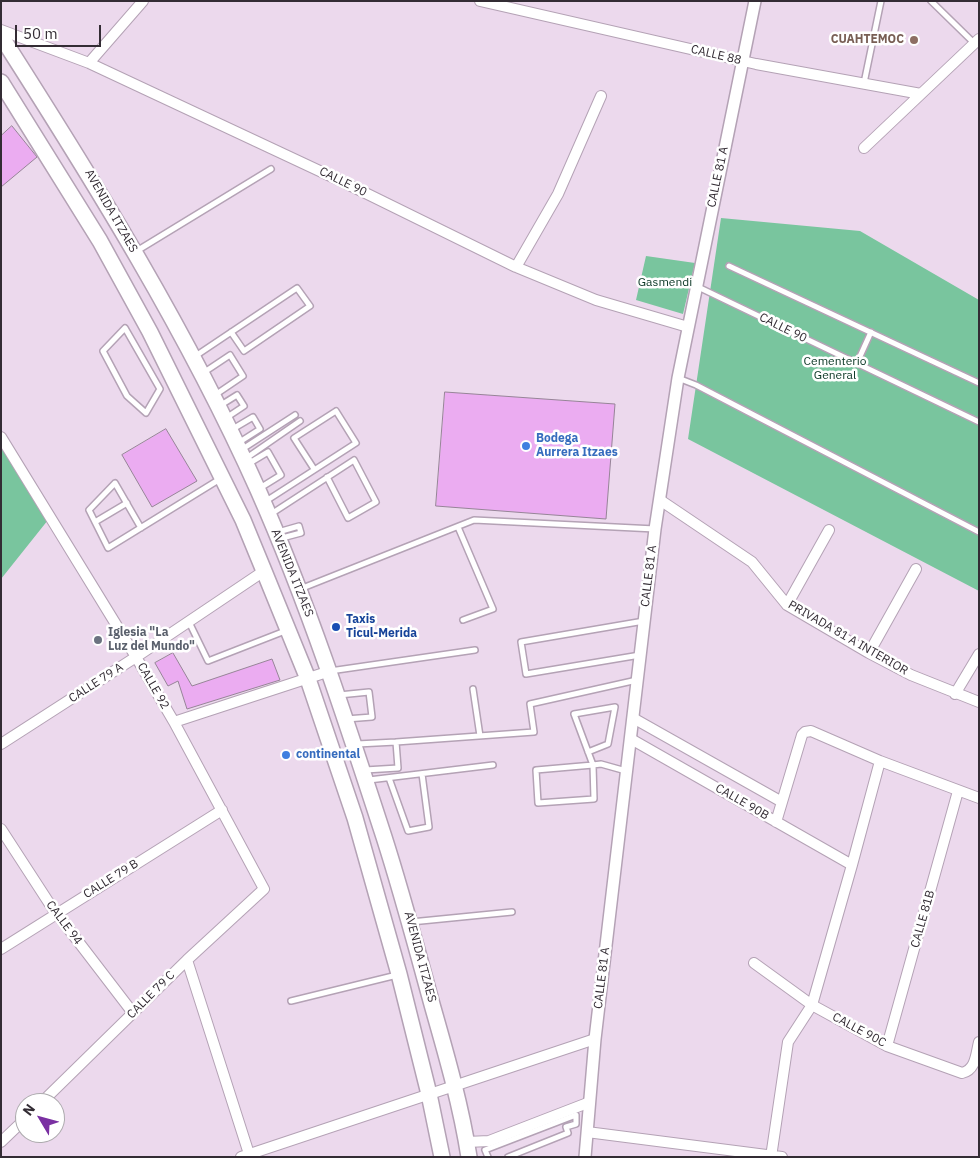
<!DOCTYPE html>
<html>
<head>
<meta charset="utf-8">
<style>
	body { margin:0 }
	#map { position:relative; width:980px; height:1158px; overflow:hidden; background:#ecd9ed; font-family:"IBM Plex Sans",sans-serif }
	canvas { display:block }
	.frame { position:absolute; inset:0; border:2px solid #332c34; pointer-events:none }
	.north { position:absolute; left:15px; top:1093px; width:50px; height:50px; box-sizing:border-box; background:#fff; border:1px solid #adabae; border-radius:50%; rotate:307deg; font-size:14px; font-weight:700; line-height:20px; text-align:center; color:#332c34 }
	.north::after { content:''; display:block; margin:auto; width:18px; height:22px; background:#7a30a2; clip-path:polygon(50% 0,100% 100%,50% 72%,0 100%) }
	.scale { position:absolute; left:15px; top:25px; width:86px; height:22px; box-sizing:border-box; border:2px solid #332c34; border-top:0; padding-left:6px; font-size:15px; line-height:18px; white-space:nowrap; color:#332c34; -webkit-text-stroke:4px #fff; paint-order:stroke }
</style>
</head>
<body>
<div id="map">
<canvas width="980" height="1158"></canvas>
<div class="frame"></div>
<div class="north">N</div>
<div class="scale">50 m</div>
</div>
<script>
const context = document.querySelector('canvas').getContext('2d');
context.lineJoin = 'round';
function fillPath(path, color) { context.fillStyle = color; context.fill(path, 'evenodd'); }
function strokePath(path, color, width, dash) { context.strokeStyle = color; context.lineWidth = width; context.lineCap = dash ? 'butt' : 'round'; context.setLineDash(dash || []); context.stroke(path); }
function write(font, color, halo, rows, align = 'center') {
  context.font = font + ' "IBM Plex Sans",sans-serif'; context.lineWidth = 5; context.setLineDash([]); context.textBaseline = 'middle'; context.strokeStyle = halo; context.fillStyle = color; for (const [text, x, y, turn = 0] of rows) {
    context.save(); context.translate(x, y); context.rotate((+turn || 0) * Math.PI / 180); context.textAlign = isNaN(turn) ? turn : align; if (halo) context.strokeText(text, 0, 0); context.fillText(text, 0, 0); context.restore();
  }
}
fillPath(new Path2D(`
	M721 218 860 231 979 300V591L688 439Z
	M646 256 695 263 683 314 636 300Z
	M1 444 48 520 1 579Z`), '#79c59e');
const building = new Path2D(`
	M12 126 37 157 1 187V136Z
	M445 392 615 404 606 519 436 506Z
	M166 429 197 481 152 507 122 455Z
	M173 653 192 686 272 659 280 680 187 709 178 681 168 686 155 663Z`);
fillPath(building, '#ebacf1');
strokePath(building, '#968497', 1);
const service = new Path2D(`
	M931 1 974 43
	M864 83 881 1
	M135 252 271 169
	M729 266 979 383
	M696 286 979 422
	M125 328 160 389 146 413 127 396 103 351Z
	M194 357 297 288 310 306 244 351 231 332
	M857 363 871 332
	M203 373 230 355 243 376 215 395
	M678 378 696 385 979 532
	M221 405 237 395 244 406 226 418
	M231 430 253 417 260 429 238 443
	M241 450 295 415
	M245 459 300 421
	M248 464 268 452 281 475 260 488
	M266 501 356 443 336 411 294 438 314 469
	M271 514 354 460 376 502 348 518 327 477
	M95 522 127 503
	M458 527 493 609 463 620
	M141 528 115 483 89 510 108 548 220 479
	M278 532 299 526 301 533 282 538
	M300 589 474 520 655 529
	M189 622 208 661 285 631
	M640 655 526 674 521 642 644 621
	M330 671 475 650
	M473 689 480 736
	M339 695 369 692 372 717 346 719
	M396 742 534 732 530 704 637 680
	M357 744 396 742 398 768 365 770
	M588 752 608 744 615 707 574 714 593 765 594 799 538 803 536 770 593 765 601 764 626 771
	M389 778 408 831 429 827 422 774
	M369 780 493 765
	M411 922 512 912
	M291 1001 397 975
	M488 1157 485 1150 576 1115V1124L566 1127 568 1133 508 1157`);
const minor = new Path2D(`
	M480 1 756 64 921 94
	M1 30 89 63 341 181 516 267 596 300 688 327
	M89 63 143 1
	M864 148 979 39
	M516 267 558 194 601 96
	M1 437 136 657 174 722 264 889 187 960 41 1103
	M660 500 752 562 787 605 869 653 911 675 979 702
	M787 605 829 530
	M869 653 916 569
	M955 694 979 654
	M633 718 782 802
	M174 722 330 671
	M631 739 852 865
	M1 744 136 657 264 571
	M776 822 802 735 805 732 811 731 880 761 979 798
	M1 829 51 906 133 1013
	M1 949 222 810
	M187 960 250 1157
	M754 963 812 1005 887 1046 962 1073C976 1070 976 1054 979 1042
	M887 1046 958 791
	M587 1132 782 1157
	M1 1142 25 1119
	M467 1142 489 1141 590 1102
	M241 1157 595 1039
	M771 1157 788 1042 812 1005 852 865 880 761`);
const tertiary = new Path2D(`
	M585 1157 595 1039 655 529 678 378 755 1`);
const primary = new Path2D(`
	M1 36C95 183 187 331 258 490 308 603 346 720 384 837 402 893 417 950 433 1008 447 1057 461 1106 469 1157
	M1 82 100 241 150 332 243 520 264 571 308 679 355 818 399 974 429 1094 442 1157`);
strokePath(service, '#b4a2b5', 8);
strokePath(minor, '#b4a2b5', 12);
strokePath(tertiary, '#b4a2b5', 14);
strokePath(primary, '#b4a2b5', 18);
strokePath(service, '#fff', 5);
strokePath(minor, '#fff', 10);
strokePath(tertiary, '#fff', 11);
strokePath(primary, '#fff', 15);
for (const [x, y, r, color] of [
	[914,40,5,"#8d6e63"],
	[526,446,5,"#3f7fe0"],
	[336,627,5,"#1a4fb4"],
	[98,640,5,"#6b7280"],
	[286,755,5,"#3f7fe0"]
]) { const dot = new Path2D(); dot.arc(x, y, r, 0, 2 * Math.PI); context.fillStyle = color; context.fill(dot); strokePath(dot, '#fff', 2); }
write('bold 12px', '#785e54', '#fff', [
	["CUAHTEMOC",904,40]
], 'right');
write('12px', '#332c34', '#fff', [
	["CALLE 88",716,55,13],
	["CALLE 81 A",718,177,-78],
	["CALLE 90",343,182,26],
	["AVENIDA ITZAES",111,211,60],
	["CALLE 90",783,328,26],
	["AVENIDA ITZAES",292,573,68],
	["CALLE 81 A",649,576,-83],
	["PRIVADA 81 A INTERIOR",848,638,30],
	["CALLE 79 A",96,683,-33],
	["CALLE 92",153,686,60],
	["CALLE 90B",742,802,30],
	["CALLE 79 B",111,879,-32],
	["CALLE 81B",923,919,-74],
	["CALLE 94",64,923,53],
	["AVENIDA ITZAES",420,957,75],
	["CALLE 81 A",602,978,-83],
	["CALLE 79 C",151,995,-45],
	["CALLE 90C",859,1030,28]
]);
write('12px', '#063321', '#fff', [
	["Gasmendi",665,283],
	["Cementerio",835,362],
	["General",835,376]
]);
write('bold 12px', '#366cbe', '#fff', [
	["Bodega",536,439],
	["Aurrera Itzaes",536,453],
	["continental",296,755]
], 'left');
write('bold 12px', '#164399', '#fff', [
	["Taxis",346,620],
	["Ticul-Merida",346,634]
], 'left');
write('bold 12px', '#5b616d', '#fff', [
	["Iglesia \"La",108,633],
	["Luz del Mundo\"",108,647]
], 'left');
</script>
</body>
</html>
